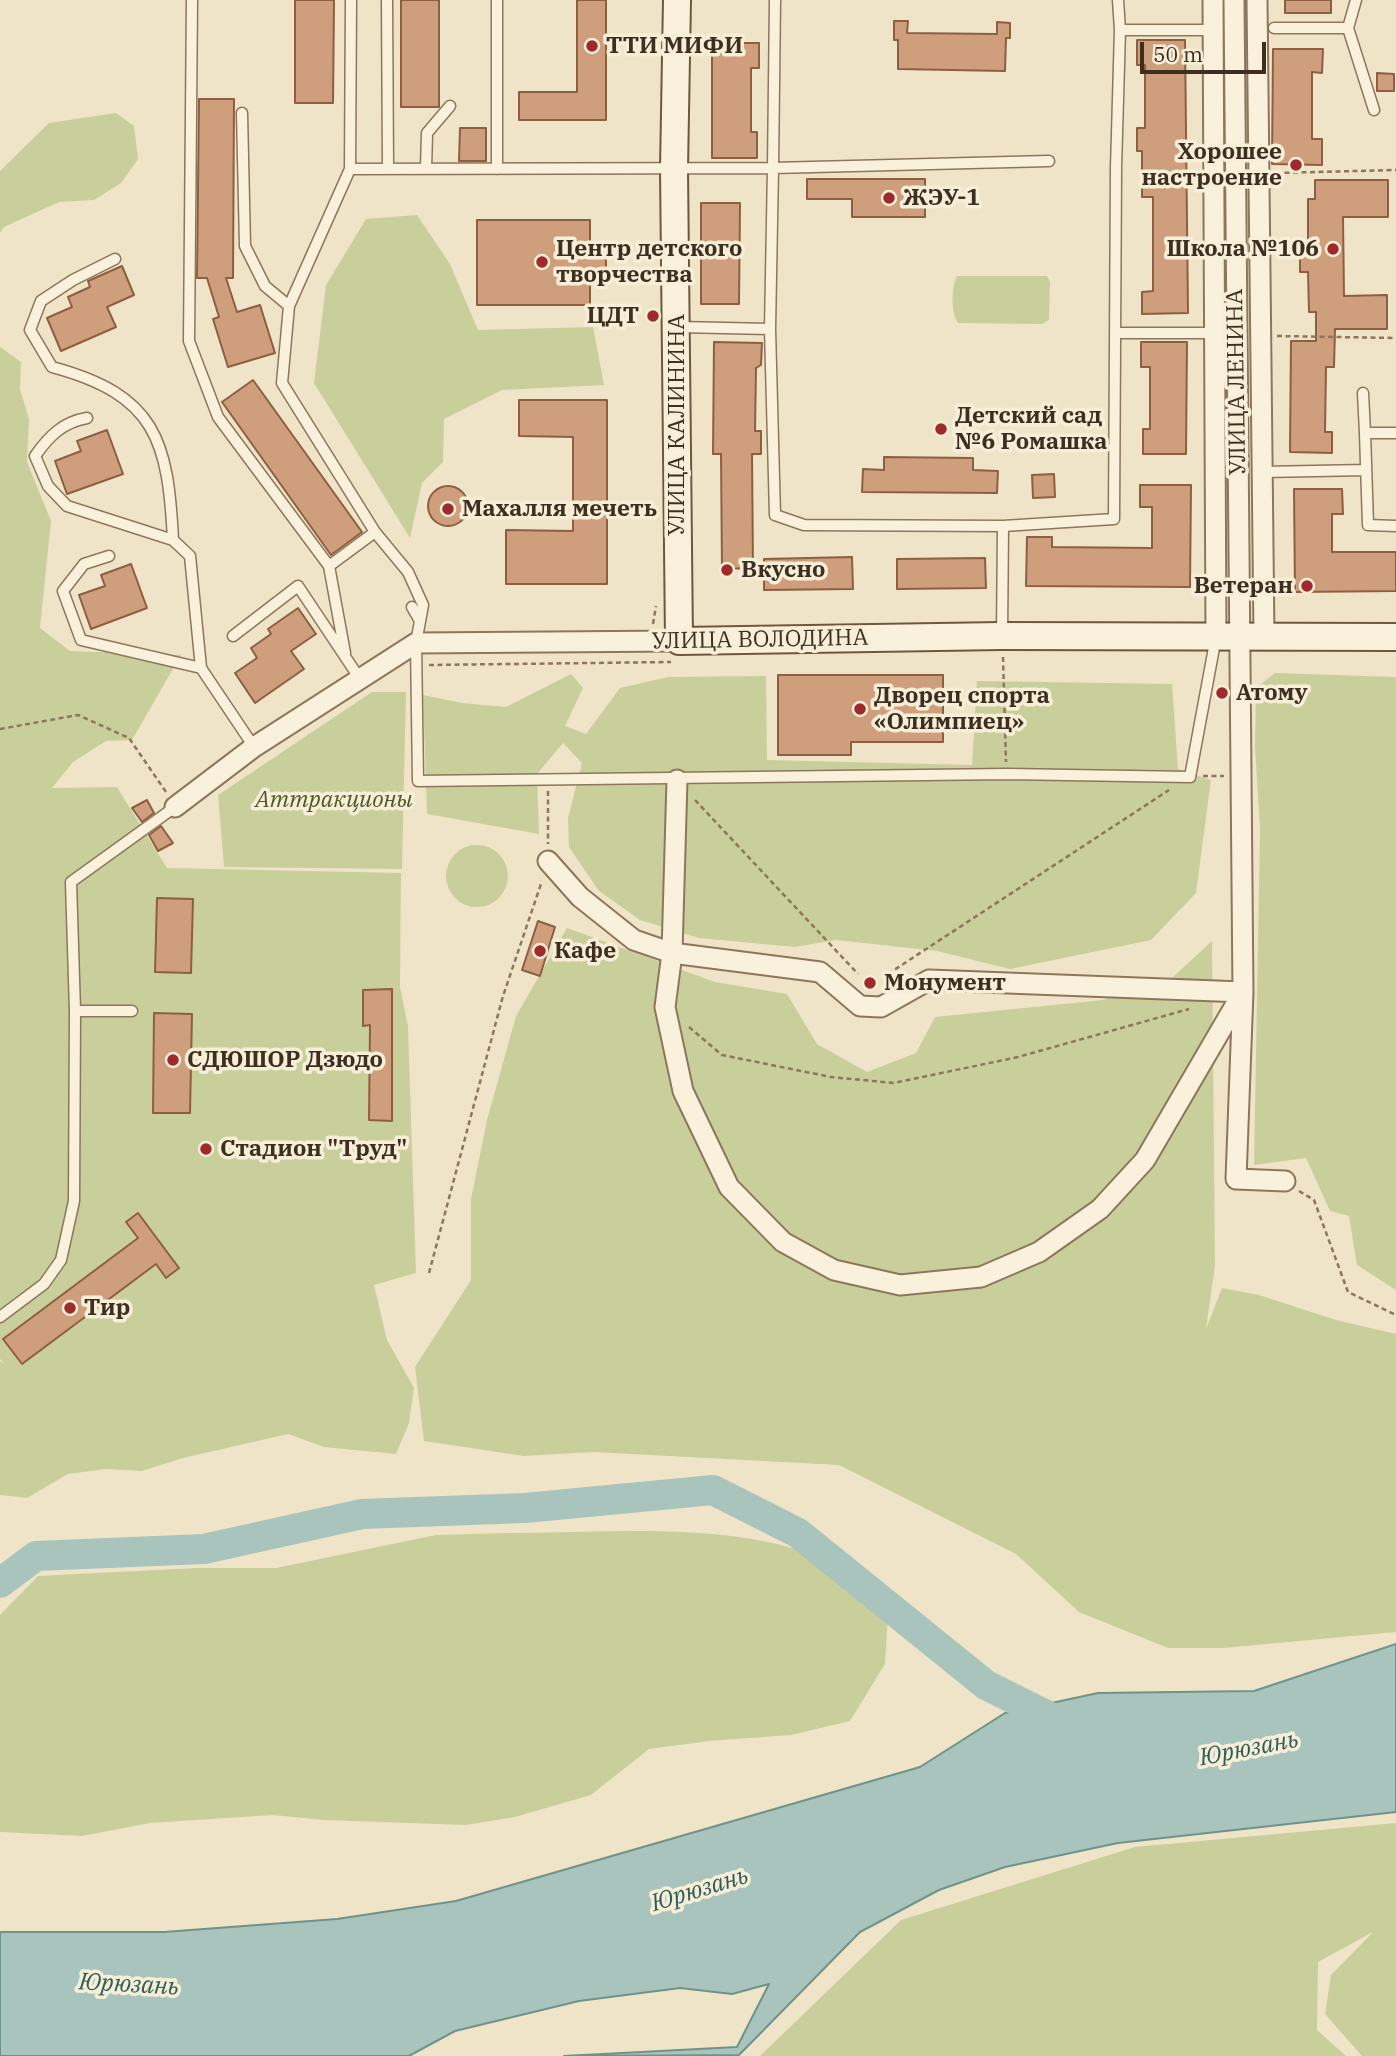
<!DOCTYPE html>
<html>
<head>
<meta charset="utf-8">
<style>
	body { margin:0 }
	#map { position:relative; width:1396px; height:2056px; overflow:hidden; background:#f0e4c8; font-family:"IBM Plex Serif",serif }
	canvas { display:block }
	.scale { position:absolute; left:1140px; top:42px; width:126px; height:32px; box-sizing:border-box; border:4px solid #3d2e20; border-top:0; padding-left:9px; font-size:21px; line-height:24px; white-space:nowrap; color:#3d2e20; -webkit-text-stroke:5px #f7eed8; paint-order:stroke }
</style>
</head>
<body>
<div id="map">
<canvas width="1396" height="2056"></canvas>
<div class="scale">50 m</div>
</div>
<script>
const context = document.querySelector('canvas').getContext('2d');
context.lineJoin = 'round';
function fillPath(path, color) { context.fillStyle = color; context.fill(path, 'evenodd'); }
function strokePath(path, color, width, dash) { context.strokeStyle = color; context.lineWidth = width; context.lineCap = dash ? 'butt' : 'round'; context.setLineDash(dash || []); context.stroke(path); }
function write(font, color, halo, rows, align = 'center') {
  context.font = font + ' "IBM Plex Serif",serif'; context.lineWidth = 7; context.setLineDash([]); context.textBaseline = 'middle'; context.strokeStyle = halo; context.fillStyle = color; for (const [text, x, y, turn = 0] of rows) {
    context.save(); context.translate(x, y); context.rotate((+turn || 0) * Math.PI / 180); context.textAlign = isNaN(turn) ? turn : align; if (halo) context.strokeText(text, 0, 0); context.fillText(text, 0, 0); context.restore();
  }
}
fillPath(new Path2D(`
	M116 113 134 126 138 159 121 183 94 200 59 202 4 227 0 233V171L49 123Z
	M417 215 450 264 478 330 593 327 604 385 502 390 444 419 443 462 422 483 410 538 314 383 326 285 366 219Z
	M957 276H1047L1050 282 1049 320 1042 324 958 323C951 313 951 287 957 276Z
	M0 347 21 362 20 389 29 419 27 462 51 521 40 628 70 651 181 655 132 740 106 741 73 762 52 788 117 787 167 868 401 873 400 987 408 1026 416 1273 374 1285 387 1340 414 1388 409 1423 396 1454 324 1447 288 1434 183 1458 142 1471 106 1469 68 1474 27 1498 0 1495V1361L5 1364 0 1359Z
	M1275 673 1396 677V1290L1357 1265 1349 1216 1330 1211 1306 1158 1254 1165 1260 829 1255 747 1256 688Z
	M571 674 583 688 565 726 586 734 620 688 668 677 766 676 767 760 972 765 977 681 1172 684 1178 769 1211 780 1196 893 1151 940 1010 969 937 951 836 940 795 947 699 938 640 920 599 891 569 847 568 818 582 763 563 743 537 774 539 834 427 814 423 695 462 703 506 707Z
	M372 692H406L402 869 224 867 218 795Z
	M446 876a31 31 0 1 1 62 0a31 31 0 1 1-62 0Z
	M567 928 715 982 787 994 817 1044 867 1072 916 1053 935 1017 1103 1000 1173 977 1212 941 1215 1265 1206 1329 1222 1288 1259 1295 1336 1320 1396 1334V1632L1224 1648H1168L1079 1612 1016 1554 839 1465 593 1452 524 1456 424 1441 415 1367 471 1280V1199L487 1120 516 1016Z
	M507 1533C618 1533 737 1519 841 1565 858 1572 874 1587 889 1598L885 1664 850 1721 791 1735 709 1741 649 1749 591 1795 515 1817 466 1825 324 1820 273 1815 150 1823 82 1836 0 1832V1615L38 1576 196 1568H276L436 1535Z
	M1396 1823V2056H1362L1325 2014 1331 1975 1373 1932 1318 1962 1317 2030 1346 2056H760L901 1920 1135 1847Z`), '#c9cf9b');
const water = new Path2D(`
	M1396 1644V1812L1118 1843 1005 1867 939 1890 860 1932 739 2055 564 2056 737 2047 769 1984 732 1994 680 1988 579 2001 455 2031 409 2056H0V1932H164L337 1919 456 1901 920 1767 1005 1713 1098 1693 1254 1691Z`);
fillPath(water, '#a9c4bc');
strokePath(water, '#6f938a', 2);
strokePath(new Path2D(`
	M0 1583 36 1556 204 1549 362 1514 525 1508 713 1490 798 1533 986 1685 1066 1725`), '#a9c4bc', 30);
const building = new Path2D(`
	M295 0H334L333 103H295Z
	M401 0H439V107H401Z
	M577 0H606V120H519V92H577Z
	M1285 0H1331V13H1285Z
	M894 21H908L907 33 997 34V22L1010 23V38H1006L1005 71 898 69V40H894Z
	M1137 40H1185L1188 313 1142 314V292L1153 291V197H1142V151H1137V128H1145V65H1137Z
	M712 43H759V68H751V132H757V158H712Z
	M1273 49H1323L1322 73 1312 72V139H1322V165L1272 164Z
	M1377 73 1394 74V91H1377Z
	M199 99H234L233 278H226L237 312 260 305 275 353 228 367 213 319 219 317 207 278H197Z
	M460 128H486V161H459Z
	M807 179H925V217H852V199H807Z
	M1315 180H1388V217H1343L1344 296 1387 295V329H1335L1334 367H1326L1325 432H1332V453L1290 452 1291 341H1316V312H1309L1308 272H1300V244H1308V199H1315Z
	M701 203H740L739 304H701Z
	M477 220H590V243H606V281H590V305H477Z
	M122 266 134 295 107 307 116 327 61 351 47 318 72 307 68 297 90 287 88 281Z
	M714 342 762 343 761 365 756 368 755 431H761V454H752L753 568 722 569 721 454H713Z
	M1141 342H1187L1186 454H1143V429H1150V367H1141Z
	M253 380 362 532 331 555 222 402Z
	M519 400H607V584H506V530L573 531V437L519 436Z
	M107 430 123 474 67 494 55 461 81 451 77 441Z
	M884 457 973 458V470L998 471 997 493 862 492 863 469 884 470Z
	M1054 474 1055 497 1033 498 1032 475Z
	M1140 485H1191L1190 587 1026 586 1027 537H1052V547L1152 548V507H1140Z
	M428 506a20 20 0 1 1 40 0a20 20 0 1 1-40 0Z
	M1294 489H1342L1343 514H1332V552H1396V591L1295 592Z
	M852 557 853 589 764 590V559Z
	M985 558 986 588 897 589V559Z
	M131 564 147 608 91 629 79 595 105 586 101 575Z
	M298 608 316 634 291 651 304 669 255 703 235 673 257 658 251 648 271 634 268 629Z
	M778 675H943V742H851V755H778Z
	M147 800 154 813 142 822 132 808Z
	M161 826 173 843 158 851 149 835Z
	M157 898 193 899 191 973 155 972Z
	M538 921 555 927 540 976 522 970Z
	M392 989V1121L369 1120 370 1025 363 1026V990Z
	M154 1013 192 1014 190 1113H153Z
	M138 1213 179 1268 166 1278 156 1264 22 1364 3 1339 138 1238 126 1222Z`);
fillPath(building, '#cf9f7d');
strokePath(building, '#8d5f41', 2);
const lane = new Path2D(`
	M192 0 189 341 218 417 329 566 345 653
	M351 0 350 169 773 168 775 0
	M387 0 388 169
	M497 0V169
	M1118 0 1120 30H1213
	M1356 0 1348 28 1374 110
	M1274 28H1348
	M242 113 245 246 265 286 289 306
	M350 169 289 306 282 383 375 532 408 572 423 605 416 643 418 781 1007 774 1190 777 1216 637
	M426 169 427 133 450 106
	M115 259 73 280 41 301 30 330 52 367C156 395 168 440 173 540
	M678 327 770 329 775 515 804 525 1003 526 1002 636
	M770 329 773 168 1049 161
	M1116 333H1214
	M1363 393 1365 433H1396
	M87 418C63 422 49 436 35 456L48 486 67 506 173 540 190 556 201 668
	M1365 433 1368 525 1396 526
	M1263 472 1366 470
	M1003 526 1114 519 1116 168 1120 30
	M109 556 84 564 63 591 81 640 201 668 254 747
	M329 566 375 532
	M412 607 420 621
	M233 636 298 586 360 679
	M75 1011H132
	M0 1317 44 1284 61 1260 74 1201 75 1011 71 882 175 807`);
const street = new Path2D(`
	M1213 0 1216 637
	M1234 0 1243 992 1236 1179 1285 1181
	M1257 0 1264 637
	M175 807 254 747 416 643 679 641
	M548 861 580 897 634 940 672 953 820 972 860 1006 881 1007 929 980 1243 992 1145 1160 1100 1209 1039 1252 981 1277 900 1285 834 1270 783 1242 729 1187 683 1091 665 1007 672 953 677 780`);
const secondary = new Path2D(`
	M677 0 674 169 679 641 1002 636 1396 637`);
strokePath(lane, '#8d765c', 13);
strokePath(street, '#8d765c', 23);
strokePath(secondary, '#6f573f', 30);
strokePath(new Path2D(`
	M1276 173 1396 170
	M1277 336 1396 338
	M653 624 656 606
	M1003 657 1006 762
	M429 665 671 662
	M0 729 78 715 129 738 166 792
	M1203 776H1224
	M548 791V844
	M695 800 858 974
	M888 974 1169 790
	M689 1027 722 1055 831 1077 894 1083 1018 1057 1189 1009
	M1299 1191 1314 1200 1348 1292 1396 1315
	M429 1273 503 996 542 881`), '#8d765c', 2.5, [5, 3.5]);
strokePath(lane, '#faf1dc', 10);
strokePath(street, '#faf1dc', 19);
strokePath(secondary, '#faf1dc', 26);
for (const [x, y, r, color] of [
	[592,46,7,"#9e2a2b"],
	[1296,165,7,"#9e2a2b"],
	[889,198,7,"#9e2a2b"],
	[1333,249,7,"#9e2a2b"],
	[542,262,7,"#9e2a2b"],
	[653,316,7,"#9e2a2b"],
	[941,429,7,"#9e2a2b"],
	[448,509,7,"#9e2a2b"],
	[727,570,7,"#9e2a2b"],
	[1307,586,7,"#9e2a2b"],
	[1222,693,7,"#9e2a2b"],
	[860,709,7,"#9e2a2b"],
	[540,951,7,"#9e2a2b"],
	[870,983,7,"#9e2a2b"],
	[173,1060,7,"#9e2a2b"],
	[206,1149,7,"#9e2a2b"],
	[70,1308,7,"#9e2a2b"]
]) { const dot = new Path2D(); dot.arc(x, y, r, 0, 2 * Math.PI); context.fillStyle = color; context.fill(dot); strokePath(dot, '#f7eed8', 2.5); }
write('bold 23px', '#3d2e20', '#f7eed8', [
	["ТТИ МИФИ",606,46],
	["Хорошее",1282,152,"right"],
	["настроение",1282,178,"right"],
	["ЖЭУ-1",903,198],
	["Центр детского",556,249],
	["творчества",556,275],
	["Школа №106",1319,249,"right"],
	["ЦДТ",639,316,"right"],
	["Детский сад",955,416],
	["№6 Ромашка",955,442],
	["Махалля мечеть",462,509],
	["Вкусно",741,570],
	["Ветеран",1293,586,"right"],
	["Атому",1236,693],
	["Дворец спорта",874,696],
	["«Олимпиец»",874,722],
	["Кафе",554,951],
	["Монумент",884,983],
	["СДЮШОР Дзюдо",187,1060],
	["Стадион \"Труд\"",220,1149],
	["Тир",84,1308]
], 'left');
write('23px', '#3d2e20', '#f7eed8', [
	["УЛИЦА ЛЕНИНА",1237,382,-91],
	["УЛИЦА КАЛИНИНА",677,425,-90],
	["УЛИЦА ВОЛОДИНА",760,640,-1]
]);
write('italic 23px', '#4d5a26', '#f7eed8', [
	["Аттракционы",334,800]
]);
write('italic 24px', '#2f5d5a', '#f7eed8', [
	["Юрюзань",1249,1749,-11],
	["Юрюзань",700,1890,-17],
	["Юрюзань",129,1985,3]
]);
</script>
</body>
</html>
